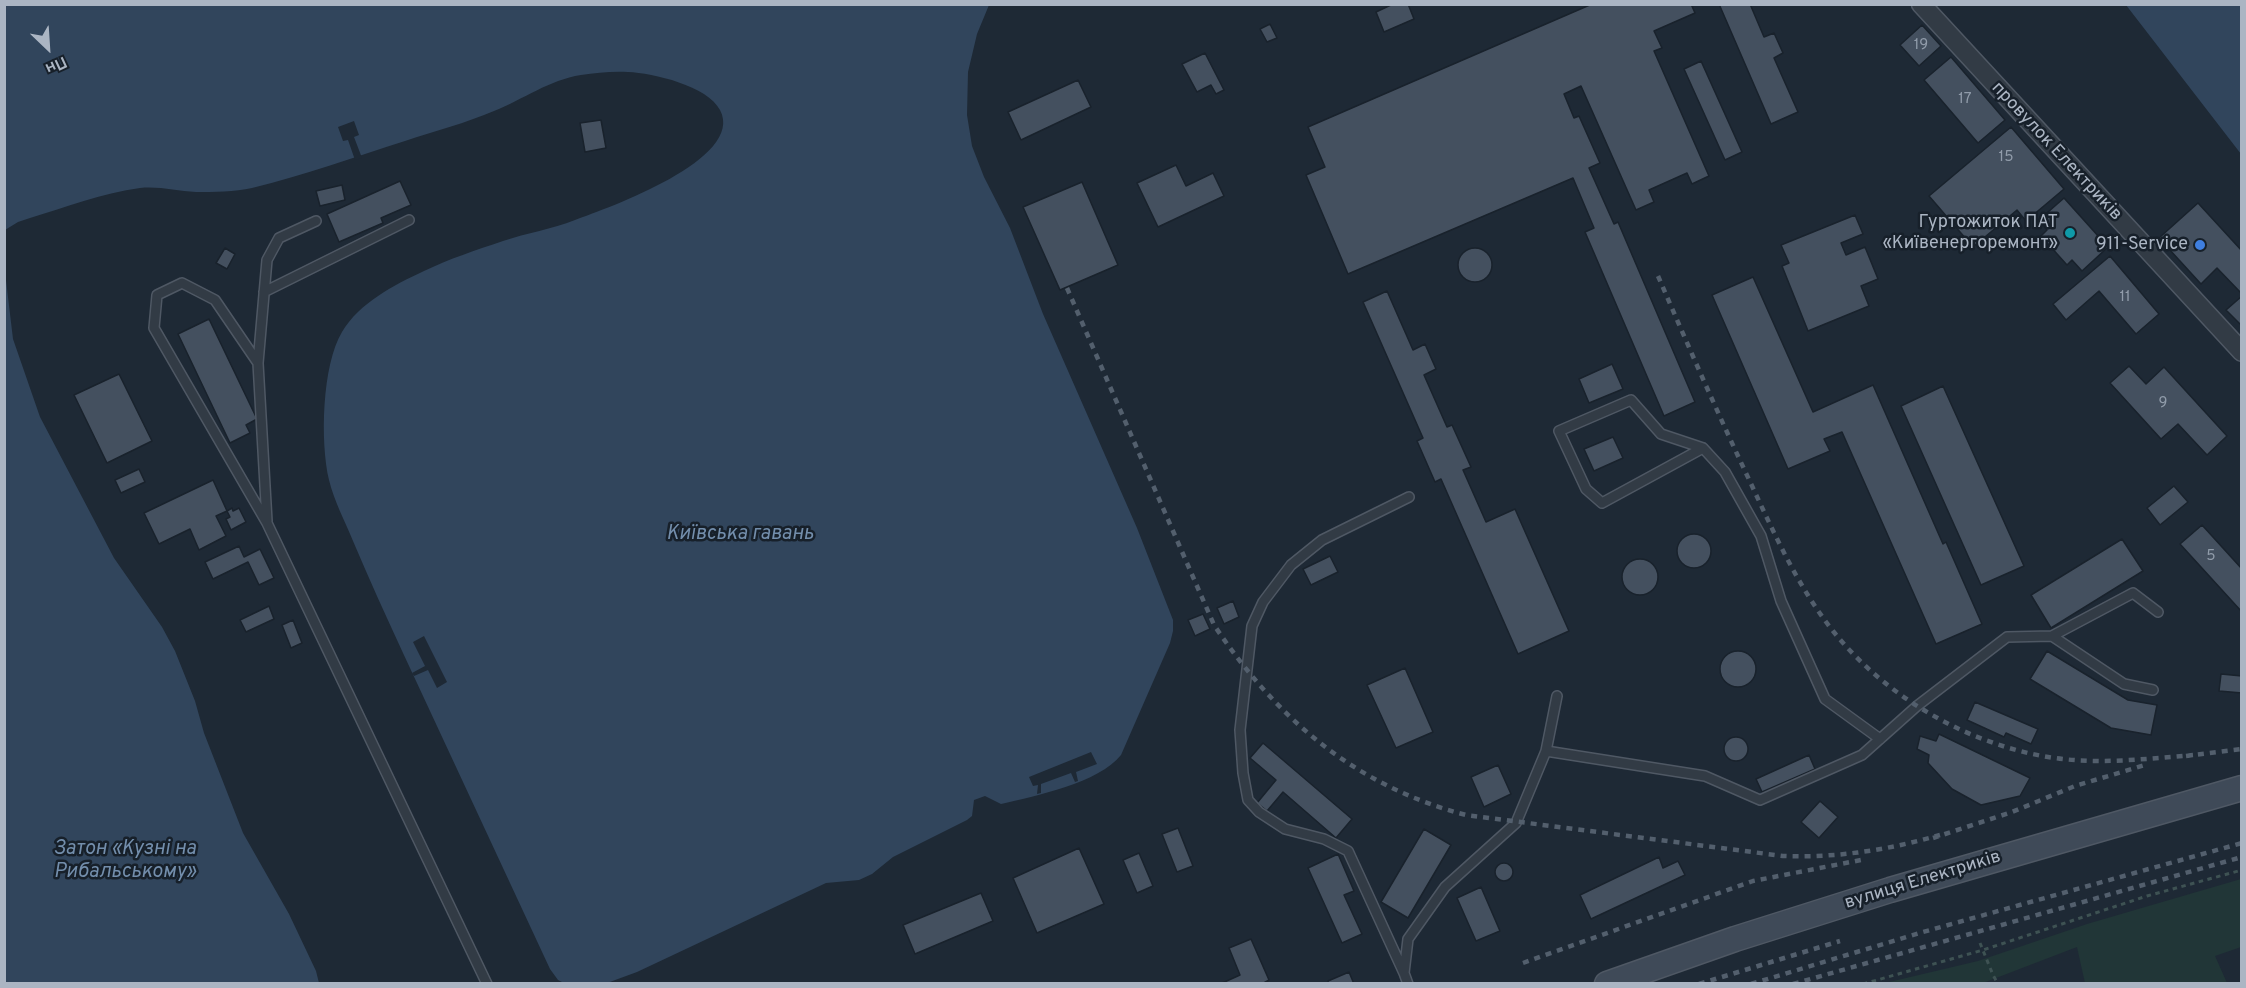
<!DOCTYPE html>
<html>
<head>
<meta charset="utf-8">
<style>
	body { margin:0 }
	#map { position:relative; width:2246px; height:988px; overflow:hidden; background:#1e2935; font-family:Overpass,sans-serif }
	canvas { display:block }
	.frame { position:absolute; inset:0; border:6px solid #abb5c3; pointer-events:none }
	.north { position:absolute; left:18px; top:18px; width:60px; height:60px; -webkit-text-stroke:4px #17202a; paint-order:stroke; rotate:155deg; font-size:16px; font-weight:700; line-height:24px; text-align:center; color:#abb5c3 }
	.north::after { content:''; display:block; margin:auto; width:21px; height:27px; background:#abb5c3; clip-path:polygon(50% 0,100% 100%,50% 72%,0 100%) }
</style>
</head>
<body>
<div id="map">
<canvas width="2246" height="988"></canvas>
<div class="frame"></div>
<div class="north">Пн</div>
</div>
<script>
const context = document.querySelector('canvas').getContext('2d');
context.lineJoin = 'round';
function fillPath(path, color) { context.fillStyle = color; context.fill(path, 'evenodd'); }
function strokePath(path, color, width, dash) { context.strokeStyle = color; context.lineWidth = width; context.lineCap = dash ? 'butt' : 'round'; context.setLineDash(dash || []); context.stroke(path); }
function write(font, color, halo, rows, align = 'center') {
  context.font = font + ' Overpass,sans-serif'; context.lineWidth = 5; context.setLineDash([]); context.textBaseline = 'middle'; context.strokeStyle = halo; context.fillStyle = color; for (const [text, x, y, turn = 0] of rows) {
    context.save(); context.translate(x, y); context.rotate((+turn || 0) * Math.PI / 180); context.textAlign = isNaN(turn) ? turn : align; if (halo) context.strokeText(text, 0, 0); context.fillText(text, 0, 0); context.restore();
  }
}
fillPath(new Path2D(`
	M2241 879V947L2215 956 2227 983H2085L2077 947 1983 983H1885L1978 961 2087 924Z`), '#213637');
fillPath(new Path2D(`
	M5 5H989L977 34 968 72 967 115 972 146 984 177 1010 228 1043 314 1137 528 1173 620V631L1170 643 1121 755C1099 783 1035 796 1001 804L985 796 974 800 972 816 967 820 893 857 872 874 859 880 826 883 637 972 607 983H564L558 980 550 969C501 864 452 758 403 653 386 616 369 579 353 541 345 521 334 501 329 480 320 442 322 365 342 332 359 303 394 285 424 271 449 259 476 250 503 241 527 233 552 229 575 220 608 208 746 159 720 110 708 86 653 73 628 72 612 71 596 73 581 75 549 80 524 99 494 111 466 123 435 131 405 141 355 157 304 175 252 188 235 192 213 192 196 192 177 191 159 186 140 188 103 193 66 207 30 218L18 222 5 230Z
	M2126 5H2241V154Z
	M5 272 13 339 40 417 114 558 162 627 175 651 195 701 204 733 243 833 289 914 316 971 319 983H5Z`), '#31455c');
fillPath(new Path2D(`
	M354 121 359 135 354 137 362 158 355 160 348 140 343 141 338 127Z
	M424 636 447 682 437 688 428 670 414 676 412 673 425 666 413 642Z
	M1091 752 1097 764 1076 772 1078 781 1075 782 1071 773 1041 784V793L1037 794 1038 785 1033 786 1029 777Z`), '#1e2935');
const building = new Path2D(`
	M1393 4H1408L1414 19 1384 32 1376 12Z
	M1592 4H1691L1695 13 1654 31 1662 48 1654 51 1709 176 1692 184 1687 173 1649 190 1654 202 1636 210 1581 86 1564 94 1574 118 1579 116 1600 163 1589 168 1614 224 1618 222 1695 402 1664 416 1585 232 1594 228 1573 178 1348 274 1306 175 1325 167 1308 127Z
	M1719 4H1750L1764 37 1774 33 1783 53 1774 58 1798 112 1771 124Z
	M1270 24 1277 38 1267 42 1260 29Z
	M1922 25 1941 46 1919 66 1900 45Z
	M1205 53 1224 90 1216 94 1211 85 1197 92 1182 64Z
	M1951 57 2005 120 1978 143 1924 80Z
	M1701 61 1742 152 1725 160 1684 69Z
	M1078 80 1091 107 1021 140 1008 112Z
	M601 120 606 148 585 152 580 123Z
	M2011 127 2064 189 2026 221 2017 210 1973 247 1929 196Z
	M1176 165 1186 186 1213 173 1224 196 1158 227 1137 183Z
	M400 181 411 205 381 218 383 223 339 242 327 214Z
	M1082 182 1118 265 1060 290 1023 207Z
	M342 185 345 200 320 206 316 191Z
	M2064 198 2108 247 2082 271 2072 260 2067 265 2041 236 2047 230 2039 220Z
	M2198 203 2242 251V294L2217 268 2201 284 2159 238Z
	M1855 215 1863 234 1841 243 1846 255 1865 247 1878 279 1861 286 1869 306 1808 331 1782 266 1789 263 1781 245Z
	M1458 265a17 17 0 1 1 34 0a17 17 0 1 1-34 0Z
	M225 248 235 254 227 269 216 263Z
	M2110 256 2159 314 2136 334 2099 291 2066 320 2053 304Z
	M1753 277 1813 412 1873 385 1943 544 1946 542 1982 624 1936 644 1842 432 1824 439 1830 451 1788 469 1712 295Z
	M1387 291 1413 350 1425 344 1436 369 1424 375 1447 427 1452 425 1471 467 1463 470 1486 522 1515 509 1569 631 1518 654 1441 479 1435 482 1417 441 1423 438 1363 302Z
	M2242 296V326L2226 310Z
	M209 319 257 419 246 425 250 433 230 443 178 334Z
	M1612 364 1623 389 1589 403 1579 379Z
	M2129 366 2146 384 2164 367 2227 436 2207 455 2178 424 2161 439 2110 383Z
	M119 374 152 441 107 463 74 395Z
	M1943 386 2024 566 1981 585 1901 406Z
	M1613 437 1623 458 1594 471 1584 449Z
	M139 469 145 482 121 493 115 480Z
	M213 480 227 511 216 516 226 536 199 550 190 529 159 544 144 513Z
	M2174 486 2188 502 2160 525 2147 508Z
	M232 508 233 511 239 508 246 522 231 530 226 519 230 517 227 511Z
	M2202 525 2242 569V612L2180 544Z
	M1677 551a17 17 0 1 1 34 0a17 17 0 1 1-34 0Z
	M2122 539 2143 571 2051 628 2031 595Z
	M239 546 244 557 260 549 274 578 259 585 248 562 213 579 205 562Z
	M1330 556 1338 572 1311 585 1303 569Z
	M1622 577a18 18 0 1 1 36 0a18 18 0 1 1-36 0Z
	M1233 601 1239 617 1224 624 1217 608Z
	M269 606 274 619 246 632 240 620Z
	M1203 614 1210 629 1195 636 1188 620Z
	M293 620 302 643 291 648 282 625Z
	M2047 651 2128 700 2157 705 2151 735 2111 728 2030 679Z
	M1720 669a18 18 0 1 1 36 0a18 18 0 1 1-36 0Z
	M1405 668 1433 732 1396 748 1367 685Z
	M2221 674 2242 676V693L2219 691Z
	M1975 702 2038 729 2031 744 2006 733 2004 737 1967 720Z
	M1939 734 2030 778 2020 796 1981 805 1952 789 1928 763 1929 755 1917 749 1920 736 1936 741Z
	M1724 749a12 12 0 1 1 24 0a12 12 0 1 1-24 0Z
	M1263 743 1352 819 1336 838 1283 792 1267 811 1257 803 1276 780 1250 758Z
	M1809 755 1815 769 1762 792 1756 779Z
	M1498 765 1511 794 1484 807 1471 777Z
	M1820 801 1838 817 1819 838 1801 822Z
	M1178 828 1193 866 1177 872 1162 834Z
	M1424 829 1451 845 1408 918 1381 902Z
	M1079 848 1104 904 1037 933 1013 878Z
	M1139 853 1153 886 1137 893 1123 860Z
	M1338 854 1354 891 1344 895 1362 934 1342 943 1308 868Z
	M1659 857 1663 868 1678 861 1685 875 1591 919 1580 895Z
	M1495 872a9 9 0 1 1 18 0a9 9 0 1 1-18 0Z
	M1481 887 1500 931 1476 941 1457 898Z
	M981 893 993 921 915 954 903 925Z
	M1251 939 1269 980 1262 984H1220L1240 975 1229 948Z
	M1349 972 1354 984H1329L1328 981Z`);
fillPath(building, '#44505f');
strokePath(building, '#19222c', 1.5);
const lane = new Path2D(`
	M264 292 409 220
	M258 363 215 300 182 283 157 295 154 328 267 523 487 984
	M1703 448 1661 434 1631 400 1559 431 1586 489 1602 503 1703 448 1725 472 1761 536 1781 601 1825 699 1880 739
	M267 521 258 363 267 260 279 238 316 221
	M2052 636 2124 684 2153 690
	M1546 751 1705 776 1760 800 1862 755 1917 706 2007 637 2052 636 2133 593 2158 612
	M1404 973 1348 851 1324 839 1285 829 1259 812 1248 800 1243 773 1240 730 1252 626 1263 602 1291 565 1322 540 1409 497
	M1408 984 1404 973 1408 939 1445 887 1516 823 1546 751 1557 696`);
const street = new Path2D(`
	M1921 4 2242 352`);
const secondary = new Path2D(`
	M1607 984 1735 939 1890 890 2242 788`);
strokePath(lane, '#4f5864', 12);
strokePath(street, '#4f5864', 21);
strokePath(secondary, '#4f5864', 27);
strokePath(new Path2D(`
	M1980 943 1993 975 1998 984
	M1863 984 1983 950 2147 896 2242 870`), '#3e5253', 3, [4.5, 4.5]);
strokePath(lane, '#323b45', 9);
strokePath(street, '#323b45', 18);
strokePath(secondary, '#3f4a58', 24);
strokePath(new Path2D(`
	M1658 276C1686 341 1715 407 1745 471 1771 526 1795 583 1833 631 1885 696 1965 743 2048 757 2096 765 2145 759 2193 755
	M1067 288 1214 625C1277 719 1355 786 1466 815L1783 856C1837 858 1888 850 1940 835
	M2186 756 2242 749
	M1933 838 2012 812 2075 786 2145 765
	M1523 963 1753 881 1861 860
	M1699 984 1840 941
	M1751 984 1923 932 2242 843
	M1793 984 2242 857`), '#535f6d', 4.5, [6, 6]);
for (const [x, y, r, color] of [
	[2070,233,6,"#0f9aa8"],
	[2200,245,6,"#3f7fe0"]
]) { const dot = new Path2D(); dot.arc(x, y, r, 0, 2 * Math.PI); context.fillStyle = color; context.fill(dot); strokePath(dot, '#17202a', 2); }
write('15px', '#919caa', null, [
	["19",1921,46],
	["17",1965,100],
	["15",2006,158],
	["11",2125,298],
	["9",2163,404],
	["5",2211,557]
]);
write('18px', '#abb5c3', '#17202a', [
	["провулок Електриків",2056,152,47],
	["вулиця Електриків",1923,881,-17]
]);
write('18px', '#abb5c3', '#17202a', [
	["Гуртожиток ПАТ",2058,223],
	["«Київенергоремонт»",2058,244],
	["911-Service",2188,245]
], 'right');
write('italic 20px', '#738eac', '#17202a', [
	["Київська гавань",740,535],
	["Затон «Кузні на",125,850],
	["Рибальському»",125,873]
]);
</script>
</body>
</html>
